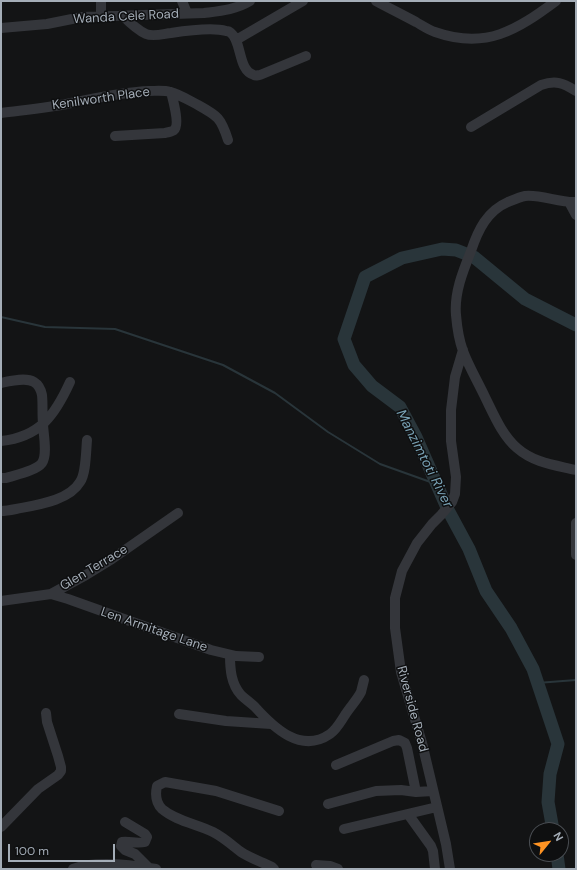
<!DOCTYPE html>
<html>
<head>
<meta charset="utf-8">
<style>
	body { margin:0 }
	#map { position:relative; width:577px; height:870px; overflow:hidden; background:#131415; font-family:"DM Sans",sans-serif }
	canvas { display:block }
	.frame { position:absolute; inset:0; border:2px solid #a4adb7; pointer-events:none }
	.north { position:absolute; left:529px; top:822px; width:40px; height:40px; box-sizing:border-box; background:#0e0f10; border:1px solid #4a4e53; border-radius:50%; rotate:60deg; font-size:11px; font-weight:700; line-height:16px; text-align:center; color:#a4adb7 }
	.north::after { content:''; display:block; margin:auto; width:14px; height:18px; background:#fe9323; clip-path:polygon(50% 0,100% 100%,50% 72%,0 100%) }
	.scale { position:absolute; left:8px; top:844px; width:107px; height:18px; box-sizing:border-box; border:2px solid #a4adb7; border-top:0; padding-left:5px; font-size:12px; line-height:14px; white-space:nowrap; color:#a4adb7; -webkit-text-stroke:3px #0e0f10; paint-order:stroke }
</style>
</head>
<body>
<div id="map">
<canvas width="577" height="870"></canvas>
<div class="frame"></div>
<div class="north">N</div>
<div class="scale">100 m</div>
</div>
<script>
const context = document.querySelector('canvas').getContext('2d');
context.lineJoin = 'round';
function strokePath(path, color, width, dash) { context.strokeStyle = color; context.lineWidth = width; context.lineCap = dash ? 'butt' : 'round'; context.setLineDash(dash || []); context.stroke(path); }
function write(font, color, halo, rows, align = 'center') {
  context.font = font + ' "DM Sans",sans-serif'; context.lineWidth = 3; context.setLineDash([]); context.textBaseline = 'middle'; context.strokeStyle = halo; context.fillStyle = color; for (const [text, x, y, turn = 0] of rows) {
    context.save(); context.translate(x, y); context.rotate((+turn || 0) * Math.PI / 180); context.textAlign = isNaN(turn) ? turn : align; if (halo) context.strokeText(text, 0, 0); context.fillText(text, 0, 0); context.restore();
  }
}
strokePath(new Path2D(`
	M1 317 45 327 115 329 223 365 275 393 328 432 380 464 436 484
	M537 683 576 680`), '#29353a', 2);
strokePath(new Path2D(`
	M553 830 548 802 550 774 558 744 533 669 511 628 486 591 469 549 448 510 416 437 400 407 372 386 354 365 344 339 365 277 402 258 442 249 456 250 474 257 525 299 576 325
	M557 854 559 869`), '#29353a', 13);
strokePath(new Path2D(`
	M101 1V16
	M182 1 187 13
	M376 1C389 8 403 15 416 22 423 26 429 30 435 32 486 50 517 30 556 1
	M122 15C129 22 137 30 146 34 153 37 163 34 171 33 184 31 213 27 226 31 228 31 230 32 231 33 242 42 238 71 254 75 256 76 258 75 260 75L306 56
	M1 28 47 24 82 17 204 13C220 11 235 10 250 1
	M236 40 303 1
	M1 113C24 110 48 108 71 103 97 98 122 92 149 91 156 91 164 90 170 92 179 94 190 101 198 105 218 116 221 118 228 140
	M471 127 541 85C556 80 563 83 576 91
	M115 136 165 133C168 132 172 132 174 130 180 125 173 100 171 92
	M569 202 576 215
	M576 202C560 203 540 194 525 196 520 197 513 200 508 202 487 211 478 230 471 251 463 271 454 293 456 315 457 327 459 340 463 351 469 367 478 382 485 397 494 415 502 435 517 448 534 463 555 465 576 470
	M1 383C10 381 26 377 34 382 39 385 41 390 42 395 43 404 42 414 43 423 43 433 48 454 42 463 36 471 15 475 6 478H1
	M1 441C40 437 55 415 70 382
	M1 511C6 511 11 510 16 509 36 505 69 501 80 482 86 474 86 451 87 440
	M576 523V555
	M51 594 68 599 211 650 236 656 259 657
	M1 601 51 594 86 575 112 559 178 513
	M230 655C230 669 231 684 241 695 245 699 251 703 255 707 274 728 301 754 330 734 337 729 341 721 345 715 350 707 357 700 361 692 362 688 363 684 364 680
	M179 714 226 721 271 724
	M336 765 393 741 399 740 405 743 407 748 416 792
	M328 804 376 791 401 790 416 792 433 791
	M408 814 431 846 433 851 435 869
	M125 822 145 834 147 837 145 842C137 844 130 841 122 842L121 846 125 850 135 854 149 868
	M1 827 38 789 58 775 61 771V767L58 756 47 722 46 713
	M344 829 437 807
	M316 865 330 866 338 869
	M73 869C95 860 133 865 156 869
	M274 869 272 867C262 862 250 858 241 852 232 845 223 837 213 832 197 824 176 821 162 809 156 803 155 795 157 786L165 782 216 791 279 811
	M450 869 446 844 422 743 401 672 395 628V598L402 571 417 543 432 524 441 515 452 502 455 494 456 477 451 441V410L455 377 463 350`), '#34363b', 10);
write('13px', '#a4adb7', '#0e0f10', [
	["Wanda Cele Road",126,17,-3],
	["Kenilworth Place",101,99,-8],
	["Glen Terrace",94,568,-31],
	["Len Armitage Lane",154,630,19],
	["Riverside Road",412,709,75]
]);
write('italic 14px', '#78a1b4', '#0e0f10', [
	["Manzimtoti River",424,459,63]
]);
</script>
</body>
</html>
